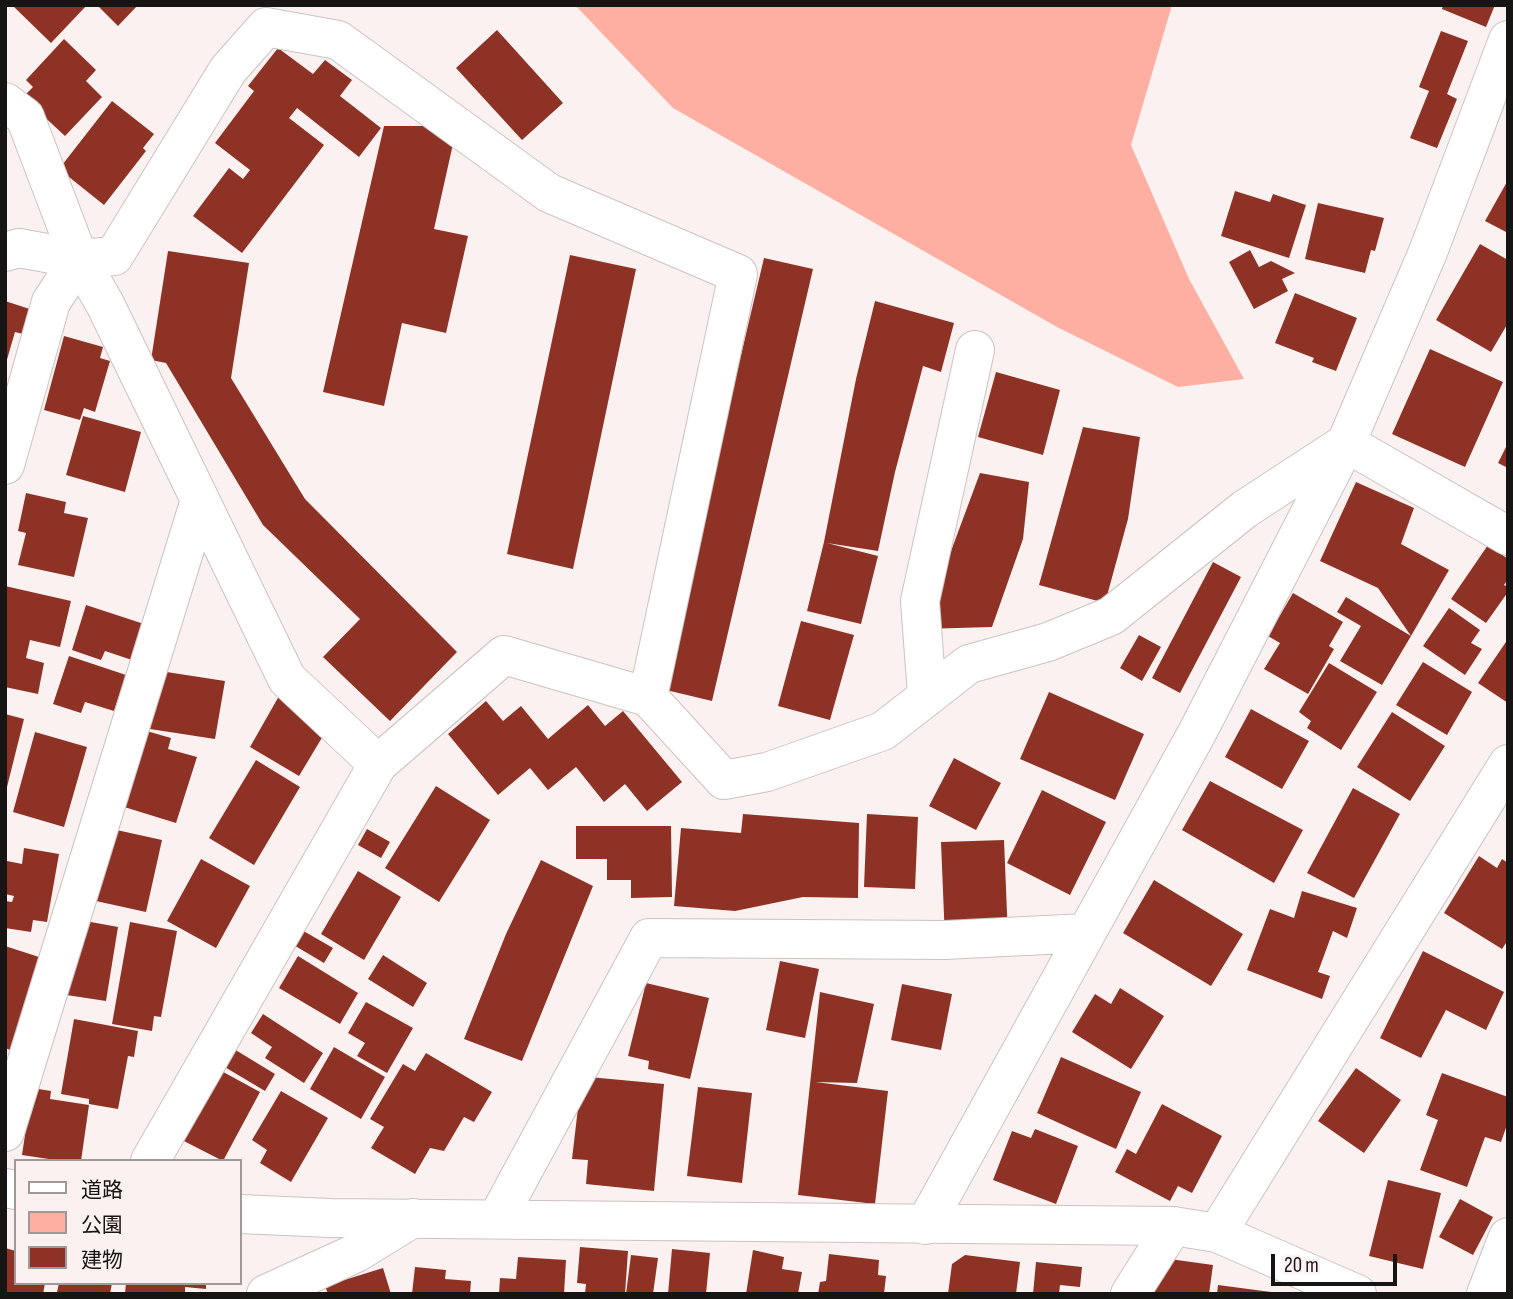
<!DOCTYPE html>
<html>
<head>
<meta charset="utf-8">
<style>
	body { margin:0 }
	#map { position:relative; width:1513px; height:1299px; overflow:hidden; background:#faf1f0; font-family:"Sofia Sans Condensed","Noto Sans JP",sans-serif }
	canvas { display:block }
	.frame { position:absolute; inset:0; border:7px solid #171414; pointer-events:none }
	.legend { position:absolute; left:14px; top:1159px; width:228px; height:126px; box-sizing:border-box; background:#faf1f0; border:2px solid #9f9998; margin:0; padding:9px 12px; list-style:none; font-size:21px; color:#171414 }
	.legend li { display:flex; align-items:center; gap:14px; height:35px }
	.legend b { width:35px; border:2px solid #9f9998 }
	.scale { position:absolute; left:1271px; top:1254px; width:126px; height:32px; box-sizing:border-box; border:4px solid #171414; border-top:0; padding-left:9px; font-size:21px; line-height:24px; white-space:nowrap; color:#171414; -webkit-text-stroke:5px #faf1f0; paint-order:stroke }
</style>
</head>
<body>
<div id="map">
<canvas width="1513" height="1299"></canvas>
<div class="frame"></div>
<ul class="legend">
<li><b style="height:9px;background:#fff"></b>道路</li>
<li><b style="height:19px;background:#ffafa1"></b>公園</li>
<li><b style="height:19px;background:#8f3226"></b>建物</li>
</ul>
<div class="scale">20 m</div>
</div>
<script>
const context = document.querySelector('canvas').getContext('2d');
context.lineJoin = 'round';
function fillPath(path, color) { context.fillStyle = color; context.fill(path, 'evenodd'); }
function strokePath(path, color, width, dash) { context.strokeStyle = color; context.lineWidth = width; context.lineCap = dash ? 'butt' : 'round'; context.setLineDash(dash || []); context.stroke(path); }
fillPath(new Path2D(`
	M575 5H1172L1131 145 1189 279 1244 379 1178 387 1057 327 673 108Z`), '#ffafa1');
fillPath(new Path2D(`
	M12 5H87L51 43Z
	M97 5H138L118 26Z
	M1443 5H1495L1486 27 1442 9Z
	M497 30 563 103 522 140 456 68Z
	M1441 31 1468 41 1447 94 1457 99 1437 148 1410 138 1429 91 1419 87Z
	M64 39 96 70 86 81 102 97 65 136 23 97 33 87 26 80Z
	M278 48 313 74 325 60 352 80 340 96 381 128 359 157 297 108 289 118 324 145 242 253 193 216 229 168 243 179 250 170 215 143 254 91 248 86Z
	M112 101 154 134 143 148 146 151 104 205 59 169Z
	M384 126H457L434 229 468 236 446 333 402 323 384 406 323 392Z
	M1508 180V233L1485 221Z
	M1235 191 1270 202 1273 194 1306 205 1289 258 1221 236Z
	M1318 203 1384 218 1375 251 1371 250 1365 273 1305 259Z
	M1480 244 1508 260V323L1491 352 1436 320Z
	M1250 250 1259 267 1271 261 1295 273 1282 279 1288 291 1254 309 1229 262Z
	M168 251 249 263 231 378 305 499 457 652 390 721 323 657 360 619 263 525 166 363 151 360Z
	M570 255 636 269 573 569 507 554Z
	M764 258 813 269 712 701 662 689Z
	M1295 293 1357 318 1336 371 1312 362 1314 358 1275 343Z
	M5 301 39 312 31 336 15 332 6 363Z
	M875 301 954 323 941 372 923 366 895 472 878 551 827 543 878 556 861 624 807 611 824 542 856 379Z
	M64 336 103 347 100 358 110 361 95 412 84 408 80 420 44 410Z
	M1430 349 1503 382 1465 467 1392 434Z
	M996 372 1060 390 1043 455 978 437Z
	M83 416 141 432 125 492 66 475Z
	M1083 427 1140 437 1128 519 1105 603 1039 585Z
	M1508 443V468L1498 463Z
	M980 473 1029 482 1023 539 992 627 922 629Z
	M1356 482 1414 508 1401 544 1449 570 1411 636 1378 588 1320 561Z
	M26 493 66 502 64 513 88 518 74 577 18 565 26 533 18 531Z
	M1488 545 1508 559V579L1504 585 1508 587V592L1486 623 1451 599Z
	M1213 562 1241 577 1180 693 1152 678Z
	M5 586 71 601 60 647 30 640 26 658 44 663 38 694 5 687Z
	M1293 593 1343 622 1329 646 1334 649 1308 694 1264 669 1280 643 1268 636Z
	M1346 597 1411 636 1382 685 1340 661 1361 626 1337 612Z
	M86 605 144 624 132 660 105 651 101 660 72 650Z
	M1449 608 1480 630 1471 643 1482 649 1465 675 1423 646Z
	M801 621 854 635 830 720 778 706Z
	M1139 635 1161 647 1142 681 1120 668Z
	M1508 639V703L1478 683Z
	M69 656 126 675 114 711 85 702 81 713 53 704Z
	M1423 662 1472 692 1447 735 1396 705Z
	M1329 663 1377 692 1341 750 1307 728 1311 721 1299 712Z
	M160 671 225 681 215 739 150 729Z
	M1049 692 1144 734 1115 800 1020 759Z
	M279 696 329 726 299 776 250 747Z
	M486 701 503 721 521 706 548 739 588 705 605 726 623 711 682 782 647 811 625 784 604 802 576 767 548 790 530 768 498 795 448 734Z
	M1251 709 1309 741 1282 789 1225 757Z
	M1392 712 1445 746 1410 801 1357 767Z
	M5 714 24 719 6 791H5Z
	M143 730 171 738 168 749 197 757 176 823 121 806Z
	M35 732 87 747 64 827 13 812Z
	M954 758 1001 783 976 830 929 806Z
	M256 760 300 787 254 865 209 838Z
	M1210 781 1303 830 1274 883 1182 830Z
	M436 786 490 820 439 902 385 868Z
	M1353 788 1400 814 1354 898 1307 873Z
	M1042 790 1106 822 1070 895 1007 863Z
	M743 814 859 823 858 898 803 897 735 911 674 906 681 828 741 833Z
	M867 814 918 817 915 889 864 887Z
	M576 826H671L672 897 631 898V880H607V859H576Z
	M112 829 162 840 146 912 96 901Z
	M367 829 390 842 381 858 358 845Z
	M1004 840 1008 937 945 940 941 842Z
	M24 848 59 854 47 922 33 920 31 932 5 928V901L12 902 14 896 5 894 7 861 22 864Z
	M1479 856 1497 868 1502 859 1508 863V940L1502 949 1444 913Z
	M201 859 250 886 216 948 167 921Z
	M541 860 593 886 522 1061 464 1039 506 934Z
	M358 871 401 897 364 960 321 934Z
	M1154 880 1243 934 1211 986 1123 933Z
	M1302 891 1357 908 1347 938 1333 931 1318 972 1330 976 1322 999 1247 970 1270 909 1294 918Z
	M80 920 118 927 106 1001 60 994Z
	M130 922 177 931 161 1017 154 1016 152 1031 112 1024Z
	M300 929 333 948 324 963 292 944Z
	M5 946 39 957 10 1050 5 1048Z
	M1423 951 1504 992 1486 1030 1446 1010 1421 1058 1380 1038Z
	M383 955 427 983 413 1007 368 979Z
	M298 956 358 993 340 1024 279 988Z
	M780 961 819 969 805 1038 766 1030Z
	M646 983 709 998 690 1079 648 1069 649 1061 628 1056Z
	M902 984 952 994 941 1050 891 1040Z
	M1120 988 1164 1016 1131 1069 1072 1032 1095 994 1111 1004Z
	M820 992 874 1004 857 1083 815 1082 888 1091 875 1204 798 1195Z
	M366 1002 413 1028 387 1073 357 1056 365 1043 348 1033Z
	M263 1014 323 1053 304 1083 265 1058 272 1047 251 1033Z
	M74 1019 138 1031 134 1057 128 1056 118 1109 89 1104V1099L61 1094Z
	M229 1046 275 1074 265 1091 218 1063Z
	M334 1047 385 1077 361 1119 310 1089Z
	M426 1053 492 1092 474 1122 464 1117 444 1151 430 1148 415 1174 371 1148 384 1127 370 1119 403 1064 415 1071Z
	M1061 1057 1141 1092 1116 1149 1037 1113Z
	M214 1067 260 1092 223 1161 176 1137Z
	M1356 1068 1401 1100 1364 1153 1318 1121Z
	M1442 1073 1508 1097V1122L1501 1142 1485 1137 1467 1187 1420 1170 1438 1120 1426 1115Z
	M589 1077 664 1084 654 1191 586 1184 588 1160 572 1159 580 1091Z
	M698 1087 752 1093 742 1183 687 1176Z
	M32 1088 51 1091 50 1099 89 1105 81 1161H62L22 1155Z
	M281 1091 328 1118 291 1182 260 1163 267 1150 252 1140Z
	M1162 1104 1222 1136 1192 1193 1178 1186 1170 1201 1115 1172 1127 1149 1136 1154Z
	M1035 1129 1078 1146 1056 1204 993 1180 1012 1131 1031 1138Z
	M1388 1180 1441 1193 1423 1269 1369 1256Z
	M1460 1199 1493 1217 1473 1255 1439 1237Z
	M580 1247 628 1251 625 1294H585L586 1284 577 1283Z
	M5 1248 16 1251V1283H45L43 1294H5Z
	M672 1249 710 1253 706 1294H668Z
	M753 1250 784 1257 782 1269 802 1272 798 1294H746Z
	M829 1254 879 1260 878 1275 886 1276 884 1294H818L820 1282 826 1281Z
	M631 1255 658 1258 653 1294H626Z
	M965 1255 1020 1262 1016 1294H948L952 1264Z
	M518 1257 566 1260 564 1294H499L500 1278 516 1279Z
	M1155 1257 1213 1265 1209 1294H1144Z
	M1036 1262 1082 1267 1080 1287 1060 1285 1059 1294H1033Z
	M415 1267 446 1270 445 1279 471 1281 470 1294H412Z
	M383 1268 391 1294H328L325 1286Z
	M59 1283H112L110 1294H63L57 1292Z
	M126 1283H206V1289L185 1287V1294H125Z
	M1218 1285 1271 1292 1270 1294H1217Z`), '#8f3226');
const minor = new Path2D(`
	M5 102 25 117 79 259 105 304 287 679 378 764
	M5 252 19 248 79 259 114 256 228 70 266 27 338 40 549 193 738 274 648 697
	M1346 443 1508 536
	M5 465 51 302 79 259
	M927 695 920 601 975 350
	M5 1132 200 500
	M150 1161 378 764 504 655 648 697 724 780 767 772 883 731 969 664 1048 642 1111 616 1245 509 1346 443
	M497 1219 649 938 945 940 1086 933
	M925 1225 1197 733 1346 443 1428 252 1508 40
	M1217 1233 1508 764
	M266 1294 356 1253 413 1218
	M1130 1294 1173 1226
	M1486 1294 1508 1237`);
const tertiary = new Path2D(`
	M5 1188 16 1190
	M240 1214 330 1218 1173 1226 1217 1233 1357 1294`);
strokePath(minor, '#cbc3c2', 40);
strokePath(tertiary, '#cbc3c2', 40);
strokePath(minor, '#fff', 38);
strokePath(tertiary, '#fff', 38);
</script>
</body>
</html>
